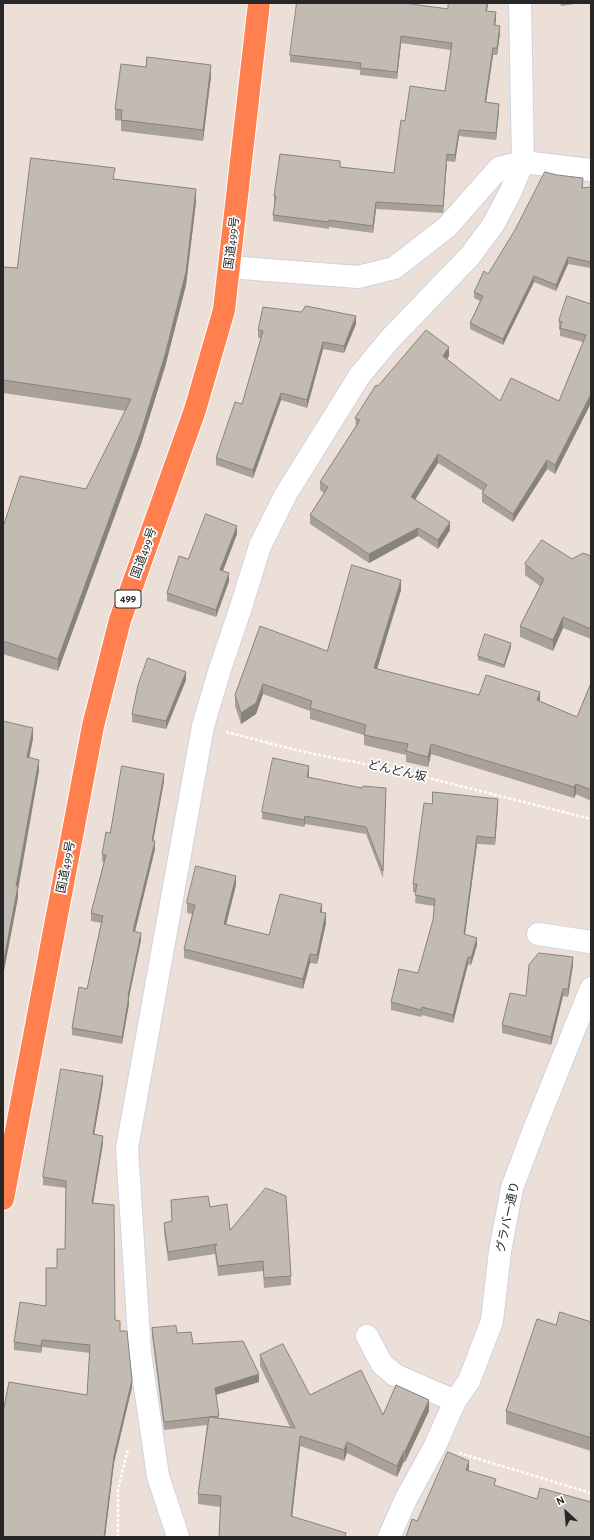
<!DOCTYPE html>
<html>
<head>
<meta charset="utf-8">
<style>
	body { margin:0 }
	#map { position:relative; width:594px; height:1540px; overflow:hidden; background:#ebdfd7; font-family:"Alegreya Sans",sans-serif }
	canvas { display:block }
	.frame { position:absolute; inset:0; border:4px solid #272727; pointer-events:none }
	.north { position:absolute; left:546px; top:1492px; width:40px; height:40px; -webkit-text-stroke:3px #fff; paint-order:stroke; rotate:334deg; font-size:11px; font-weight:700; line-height:16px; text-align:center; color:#272727 }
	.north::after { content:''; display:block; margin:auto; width:14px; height:18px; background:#272727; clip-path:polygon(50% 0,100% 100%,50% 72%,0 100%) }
</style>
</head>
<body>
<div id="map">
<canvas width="594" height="1540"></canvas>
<div class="frame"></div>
<div class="north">N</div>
</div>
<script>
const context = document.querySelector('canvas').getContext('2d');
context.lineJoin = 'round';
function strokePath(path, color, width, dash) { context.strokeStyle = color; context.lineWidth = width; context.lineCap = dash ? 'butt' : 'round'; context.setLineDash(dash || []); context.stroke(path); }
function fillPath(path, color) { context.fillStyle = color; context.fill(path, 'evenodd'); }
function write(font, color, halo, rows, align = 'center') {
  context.font = font + ' "Alegreya Sans","Noto Sans JP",sans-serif'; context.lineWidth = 3.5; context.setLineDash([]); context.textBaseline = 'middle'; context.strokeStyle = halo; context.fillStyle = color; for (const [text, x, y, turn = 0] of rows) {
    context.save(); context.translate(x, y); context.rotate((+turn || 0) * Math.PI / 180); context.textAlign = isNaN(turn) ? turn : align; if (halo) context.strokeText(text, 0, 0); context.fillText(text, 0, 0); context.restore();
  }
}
const street = new Path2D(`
	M447 227 499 168 523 162 591 170
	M538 934 591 942
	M367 1336 382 1364 395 1375 455 1401
	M178 1537 158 1476 140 1353 127 1148 203 726 220 669 241 607 260 546 286 494 360 375 390 339 470 256 493 225 510 193 523 162 520 3
	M389 1537 406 1499 435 1446 455 1401 469 1381 492 1321 500 1251 512 1188 535 1127 591 988`);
const secondary = new Path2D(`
	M229 267 358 277 394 268 447 227`);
const highway = new Path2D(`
	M3 1199 93 726 120 620 195 410 224 310 259 3`);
strokePath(street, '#ccd3e2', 24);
strokePath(secondary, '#ccd3e2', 24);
strokePath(highway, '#fff', 24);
strokePath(new Path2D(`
	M226 732 304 752 401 771 591 819
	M459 1453 591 1493
	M118 1537V1489L128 1449`), '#fff', 2.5, [3, 2]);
strokePath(street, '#fff', 22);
strokePath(secondary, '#fff', 22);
strokePath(highway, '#ff804e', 22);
fillPath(new Path2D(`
	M212 3H223V4Z
	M448 3H488L487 11 496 19 495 26 500 33 497 55H493L486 103 499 111 496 140 459 136 455 162 447 161 443 213 376 209 373 233 329 227V229L273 221V215L275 203H274V196L340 167 394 173 405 121 445 91 451 50 401 43 397 79 360 75V70L290 62V55L448 9Z
	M560 3H582L561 6Z
	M211 76 203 141 121 131V121L115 120V109Z
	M115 179 196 202 186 285 165 367 141 444 58 671 3 654V527L86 489 126 411 3 393V267L17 268Z
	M583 184V188L591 187V268L568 264 556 291 534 282 503 345 470 329V323L480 301 474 298V292L488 274Z
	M591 304V405H590L555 474 547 469 513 522 482 502V493L483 491 438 463 415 500 450 530 438 549 418 536 369 563 310 524V515L324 493 320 490V482L356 426 355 418 378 386 449 356 447 359 500 401H559L583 342 560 336V330H559V321Z
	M356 324 344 353 323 349 307 408 281 400 253 478 216 465V458L242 404 261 338H258V330Z
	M237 534 223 571 229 581 216 617 167 601V593L188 559Z
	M591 556V639L563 628 553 651 520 637V626L540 586 525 575V564L572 559Z
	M401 590 377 669 479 695 540 701 577 717 591 683V801L576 794 574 798 431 754 428 767 406 762V755L364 745V735L310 719V711L263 694 256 714 241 724 235 706V695L327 651Z
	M511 647 504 668 478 660V656Z
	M186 680 166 729 132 722V714Z
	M309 773V777L386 796 383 878 366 834 305 824 304 827 262 819V812Z
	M164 781 153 841 155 849 135 932 141 940 129 997V1004L122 1044 72 1035V1028L87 989 101 923 91 921V913L104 862H102V854L110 833Z
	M432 804 498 807 495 845 477 844 465 934 477 945 471 965 468 964 453 1023 422 1015 421 1017 391 1010V1002L418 973 433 920 434 906 415 903 416 892H413V884Z
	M236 885 226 924 269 935 322 912 326 923 317 964 310 963 303 989 184 958V949L192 914 187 913V903Z
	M573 965 568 997 563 996 551 1045 502 1033V1025L526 996Z
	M103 1083 94 1134 103 1143 93 1203 115 1320 120 1331 132 1387 114 1463 105 1537H3L87 1395 90 1353 42 1347 41 1353 14 1350V1342L46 1306 57 1268 65 1249 66 1188 43 1185V1177Z
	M210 1207 230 1230 291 1276V1285L264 1288 263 1271 218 1276 215 1254 168 1261 164 1232V1223L172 1221Z
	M591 1322V1451L506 1424V1411L556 1325Z
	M152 1328 177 1333 193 1344 259 1382 216 1395 219 1418 290 1427 260 1366V1355L310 1395 383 1415 429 1411 405 1462 404 1461 397 1477 347 1453 344 1461 300 1446 292 1516 346 1537 220 1507 198 1504V1494L207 1425 164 1430 152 1336Z`), '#a7a19a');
fillPath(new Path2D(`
	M487 3H488L486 18V11Z
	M496 12V19L494 32V25Z
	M500 26V33L497 55V48Z
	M401 36V43L397 79V72Z
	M493 48V55L485 109V102Z
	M211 65V76L203 141V130Z
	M499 104V111L496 140V133Z
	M459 130V136L455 162V155Z
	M447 154V161L443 213V206Z
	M196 189V202L186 285 165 367 141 444 58 671V659Z
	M376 202V209L373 233V226Z
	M568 257V264L556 291V285Z
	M534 276V282L503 345V339Z
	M356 316V324L344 353V346Z
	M323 342V349L307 408V400Z
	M449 347V356L443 365V356Z
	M281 393V400L253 478V470Z
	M590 396V405L555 474V465Z
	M438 454V463L411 506V497Z
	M547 460V469L513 522V514Z
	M450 522V530L438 549V540Z
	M237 526V534L220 578V570Z
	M418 528V536L369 563V554Z
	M229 573V581L216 617V610Z
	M401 580V590L374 679V668Z
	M563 617V628L553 651V640Z
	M511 643V647L504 668V665Z
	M186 672V680L166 729V721Z
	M263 684V694L256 714 241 724V713Z
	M540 692V703L537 700Z
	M33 728V739L27 769V757Z
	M431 744V754L428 767V757Z
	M39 760V771L18 890V898L3 976V965L16 886Z
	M309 766V773L307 784V777Z
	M164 774V781L152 848V841Z
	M576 784V794L574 798V787Z
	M498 799V807L495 845V838Z
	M305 816V824L304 827V820Z
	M477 836V844L464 942V934Z
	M155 841V849L133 939V931Z
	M236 876V885L224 933V924Z
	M322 904V913L320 912Z
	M326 913V923L317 964V955Z
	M141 933V940L129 997V1004L122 1044V1037L128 996Z
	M477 938V945L471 965V958Z
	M310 954V963L303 989V979Z
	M468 957V964L453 1023V1015Z
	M573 957V965L568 997V989Z
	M563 989V996L551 1045V1037Z
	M103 1076V1083L93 1142V1134Z
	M103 1136V1143L92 1210V1203Z
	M42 1340V1347L41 1353V1346Z
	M259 1374V1382L215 1395V1388Z
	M132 1380V1387L114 1463 105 1537H104L114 1456Z
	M429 1400V1411L405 1462V1451Z
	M300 1436V1446L291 1527V1516Z
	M347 1442V1453L344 1461V1450Z
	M404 1451V1461L397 1477V1466Z
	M469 1461V1468L466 1477V1470Z`), '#88837d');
const building = new Path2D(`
	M297 3H404L448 9V3H487L486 11 496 12 494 25 500 26 497 48H493L485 102 499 104 496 133 459 130 455 155 447 154 443 206 376 202 373 226 329 220V222L273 215 276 196H274L280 154 340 161V167L394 173 401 120 405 121 410 86 445 91 452 43 401 36 397 72 360 68 361 63 290 55Z
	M147 57 211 65 203 130 121 120 122 110 115 109 121 64 146 67Z
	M31 158 115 168 113 179 196 189 186 272 165 355 141 432 58 659 3 641V527L20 476 86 489 131 399 3 380V267L17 268Z
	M545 172 557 175 583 178 582 188 591 187V262L568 257 556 285 534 276 503 339 470 323 483 296 474 292 484 271 488 274 515 230Z
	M567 296 591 304V396H590L555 465 547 460 513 514 482 493 487 485 438 454 411 497 450 522 438 540 418 528 369 554 310 515 328 487 320 482 360 420 355 418 376 385 378 386 426 330 449 347 443 356 500 401 511 378 559 401 586 335 560 328 562 322 559 321Z
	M306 306 356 316 344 346 323 342 307 400 281 393 253 470 216 458 235 402 242 404 263 331 258 330 263 307 301 312Z
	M206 514 237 526 220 570 229 573 216 610 167 593 179 556 188 559Z
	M542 540 572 559 583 553 591 556V629L563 617 553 640 520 626 544 579 525 564Z
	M352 565 401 580 374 668 479 695 486 675 540 692 537 700 577 717 591 683V790L576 784 574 787 431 744 428 757 406 751 408 744 364 735 366 725 310 708 312 701 263 684 256 703 241 713 235 695 260 626 327 651Z
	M485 634 511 643 504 665 478 656Z
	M148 658 186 672 166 721 132 714 138 685Z
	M3 721 33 728 27 757 39 760 16 886H18L3 965Z
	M273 758 309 766 307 777 362 788 363 786 386 788 383 871 366 827 305 816 304 820 262 812Z
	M122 766 164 774 152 841H155L133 931 141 933 128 996H129L122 1037 72 1028 79 987 87 989 103 916 91 913 106 855 102 854 106 832 110 833Z
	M433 792 498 799 495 838 477 836 464 934 477 938 471 958 468 957 453 1015 422 1007 421 1010 391 1002 399 969 418 973 433 920 435 899 415 895 417 884H413L424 803 432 804Z
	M196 866 236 876 224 924 269 935 280 894 322 904 320 912 326 913 317 955 310 954 303 979 184 949 195 905 187 903Z
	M539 953 573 957 568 989H563L551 1037 502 1025 510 993 526 996 529 965Z
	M61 1069 103 1076 93 1134 103 1136 92 1203 114 1205 115 1320 120 1321V1331H127L132 1380 114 1456 104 1537H3V1412L9 1382 87 1395 90 1345 42 1340 41 1346 14 1342 20 1302 46 1306V1268H57V1249H65L66 1181 43 1177Z
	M266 1188 286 1196 291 1276 264 1278 263 1261 218 1266 215 1247 217 1244 168 1252 164 1223 172 1221 171 1200 208 1196 210 1207 227 1204 230 1230Z
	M560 1312 591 1322V1438L506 1411 537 1319 556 1325Z
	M176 1326 177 1333 191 1332 193 1344 243 1341 259 1374 215 1388 219 1416 209 1417 164 1422 152 1328Z
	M283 1344 310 1395 361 1370 383 1415 396 1385 429 1400 405 1451H404L397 1466 347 1442 344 1450 300 1436 291 1516 346 1533 345 1537H219L221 1496 198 1494 209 1417 295 1428 260 1355Z
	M448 1452 469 1461 466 1470 496 1479 494 1485 537 1499 540 1488 591 1502V1537H406L412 1519 417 1521Z`);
fillPath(building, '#c2bbb3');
strokePath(building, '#88837d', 1);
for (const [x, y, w] of [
	[128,599,26]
]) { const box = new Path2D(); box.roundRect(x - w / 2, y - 9, w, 18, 3); context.fillStyle = '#fff'; context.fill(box); strokePath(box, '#272727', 1); }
write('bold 11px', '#272727', null, [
	["499",128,599]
]);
write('12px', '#272727', '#fff', [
	["国道499号",232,243,-83],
	["国道499号",144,553,-70],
	["どんどん坂",397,771,13],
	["国道499号",66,867,-79],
	["グラバー通り",508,1217,-78]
]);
</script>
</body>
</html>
